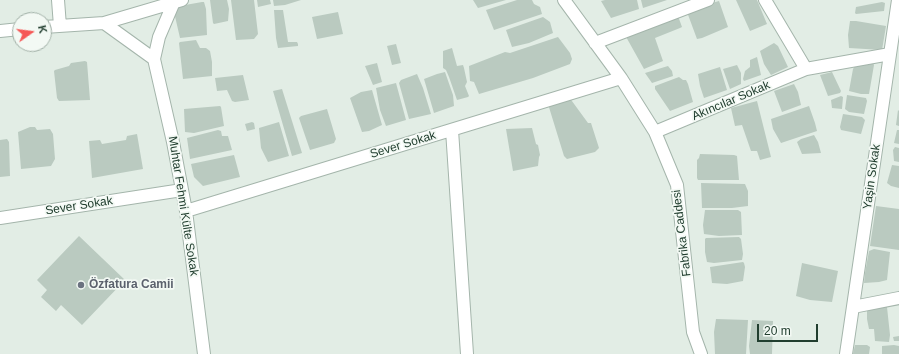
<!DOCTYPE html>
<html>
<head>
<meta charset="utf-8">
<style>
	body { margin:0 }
	#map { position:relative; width:899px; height:354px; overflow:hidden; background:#e2ede5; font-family:Helvetica,sans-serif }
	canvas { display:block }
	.north { position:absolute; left:12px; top:12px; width:40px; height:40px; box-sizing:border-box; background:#f3f9f4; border:1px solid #9faea5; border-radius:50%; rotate:76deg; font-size:11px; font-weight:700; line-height:16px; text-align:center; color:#213e2f }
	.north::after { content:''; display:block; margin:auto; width:14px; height:18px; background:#f55857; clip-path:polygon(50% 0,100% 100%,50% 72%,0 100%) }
	.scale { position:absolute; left:757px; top:324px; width:61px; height:18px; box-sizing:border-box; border:2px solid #213e2f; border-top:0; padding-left:5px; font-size:12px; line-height:14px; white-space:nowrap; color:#213e2f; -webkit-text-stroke:3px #f3f9f4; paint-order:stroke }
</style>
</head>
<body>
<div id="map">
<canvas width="899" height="354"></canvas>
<div class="north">K</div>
<div class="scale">20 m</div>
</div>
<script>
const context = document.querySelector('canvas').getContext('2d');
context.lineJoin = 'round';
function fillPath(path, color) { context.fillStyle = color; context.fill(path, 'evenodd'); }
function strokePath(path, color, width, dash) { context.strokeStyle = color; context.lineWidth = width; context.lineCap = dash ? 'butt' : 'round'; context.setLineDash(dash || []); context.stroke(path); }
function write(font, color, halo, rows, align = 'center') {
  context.font = font + ' Helvetica,sans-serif'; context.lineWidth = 3.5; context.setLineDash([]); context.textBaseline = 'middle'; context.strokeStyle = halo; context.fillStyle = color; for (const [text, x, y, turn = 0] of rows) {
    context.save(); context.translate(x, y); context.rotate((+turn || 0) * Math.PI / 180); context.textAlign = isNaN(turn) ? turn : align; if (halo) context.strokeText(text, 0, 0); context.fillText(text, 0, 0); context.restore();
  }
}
fillPath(new Path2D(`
	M210 0H227L229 9 228 21 214 24 213 23Z
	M231 0H254L258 34 254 39 236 40Z
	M257 0H270L271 4 258 7Z
	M273 0H301L285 5 274 6Z
	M473 0H506L478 8Z
	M517 0H532L534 4 540 7 542 14 494 30 486 10Z
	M605 0H637L639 9 611 18 601 1Z
	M641 0H667L643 8Z
	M736 0H757L767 24 750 31Z
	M719 1 728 27 702 38 697 39 687 12 695 8Z
	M202 2H204L206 9 207 35 180 38 174 12V7Z
	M882 2 885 3 884 11 856 14 855 13 856 7Z
	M274 10H283L288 42H297L298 44V46L278 48 276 38Z
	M338 12 343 34 317 39 312 17Z
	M678 16 682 27 680 28 655 38 663 61 644 69 625 35Z
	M543 17 550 22 553 33 529 43 512 47 506 30Z
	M850 21H856L886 26 882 50 849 48 848 35Z
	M558 37 570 53 572 59 570 64 533 78 479 94 474 82 470 81 469 66 505 52 510 53Z
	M196 40 200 48H206L210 51 212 62V76L183 79 179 43 180 42Z
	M774 43 778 46 788 67 771 75 764 64 760 51Z
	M396 44 401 63 392 65 387 46Z
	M452 48 457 66 463 65 464 68 467 82 465 86 469 96 468 97 457 100 449 77 446 70 443 68V51Z
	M757 57 761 75 744 81 743 79 745 71 750 67V60Z
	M85 61 87 62 90 100 59 101 57 98 54 71 55 70 69 66 71 63Z
	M377 63 382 82 373 85 365 66Z
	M873 63 874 65 869 94H861L849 91 853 69 855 66Z
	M737 65 741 73V84L730 89 723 69Z
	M668 66 672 71 673 76 652 83 645 73Z
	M720 67 727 90 704 98 700 86 698 74Z
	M445 72 453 95 454 106 434 113 424 79 437 74Z
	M832 72 841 91 840 93 828 96 820 75Z
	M417 74 423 88 431 114 409 119 399 83 401 80Z
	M243 75 249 100 235 102 232 101 227 90 217 91 215 78Z
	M679 77 683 80H686L688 84 693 102 670 111 655 89V86Z
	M396 83 406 120 386 126 380 110 376 88Z
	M794 84 798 92 801 105 782 112 774 91Z
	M282 89 302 153 292 156 273 91Z
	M372 90 382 125 369 131 362 132 350 98 361 92Z
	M847 95 866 98 867 101 864 114 849 112 845 109Z
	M841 96 843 97 842 109 832 108 831 100Z
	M569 97 588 123H591L599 148 595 152 567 159 564 156 548 104Z
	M757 101 771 157 760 160 757 151H751L742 125 735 126 731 108Z
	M220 106 221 107 224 126 194 133 185 132 184 109Z
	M809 106 815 123 817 131 781 143 773 129 771 119Z
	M327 109 336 139 334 143 310 150 299 118 301 116Z
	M898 110 899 111V126L896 125Z
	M843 114 862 117 865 120 861 134 841 130 840 127Z
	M252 122 254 123 255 129 247 131 245 124Z
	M279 122 289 156 268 162 261 148 259 128Z
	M30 127H35L37 130 50 129 53 134 55 159 51 166 21 169 18 132Z
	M532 128 536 144 538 145 540 155 539 157 538 166 513 171 506 129Z
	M218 130 221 131 222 136H228L232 150 190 159 187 138Z
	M897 130H899V144L894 143Z
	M137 134 143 169 92 178 89 141 100 140 102 144 126 140 127 136Z
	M814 135 818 142 821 153 802 154 797 142 801 139Z
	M7 139 9 142 10 176 0 177V140Z
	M895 147 899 148V162L894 161 893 150Z
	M700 154 734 155 737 156 739 180H698L697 178V160L699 158Z
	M234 155 240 177 203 186 194 177 191 164Z
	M892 165 899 166V188L891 186 887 183Z
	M701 183 745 184 748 191V206L732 208H702Z
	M876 206 899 209V250L870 246Z
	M705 210H738L741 212 742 235 719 236 704 234 703 225Z
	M79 236 125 280 82 325 61 305 56 311 41 297 47 290 37 280Z
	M739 237 741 239 743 254 742 260 714 263 707 262 705 252V239L706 238Z
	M874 249 890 252 887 280 879 282 864 283 865 273 869 251Z
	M743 262 744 263 745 267 743 281 727 284 712 283 710 267Z
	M802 263 838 271 832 302 810 300 796 296Z
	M883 306 887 307 890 335 889 342 875 341 874 329H869L867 319V310Z
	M716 319 748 320 746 354H715L714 332Z
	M752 320 773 321 772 354H750L749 346Z
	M899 336V341H894L893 337Z
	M855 345H867L870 347 869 354H853Z
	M894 345 899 346V354H882V346Z`), '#bacac0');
const street = new Path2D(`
	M58 0 60 26
	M564 0 621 78 655 132 677 185 693 332 701 354
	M765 0 806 69 890 54
	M174 2 159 37 154 59 173 142 186 211 204 354
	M104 23 154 59
	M44 27 104 23 182 0
	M0 31 20 29
	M595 43 708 0
	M452 130 467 354
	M655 132 806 69
	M186 211 621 78
	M0 218 182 190
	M853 307 899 298
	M846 354 898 0`);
strokePath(street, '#a4b5ab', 14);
strokePath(street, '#fff', 12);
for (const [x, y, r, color] of [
	[81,285,4,"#6b7280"]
]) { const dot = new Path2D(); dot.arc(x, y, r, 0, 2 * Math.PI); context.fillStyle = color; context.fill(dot); strokePath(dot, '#f3f9f4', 1.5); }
write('12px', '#213e2f', '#f3f9f4', [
	["Akıncılar Sokak",731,101,-23],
	["Sever Sokak",403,145,-17],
	["Yaşin Sokak",872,177,-82],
	["Sever Sokak",79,206,-9],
	["Muhtar Fehmi Külte Sokak",183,206,81],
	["Fabrika Caddesi",682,233,-97]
]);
write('bold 12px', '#5b616d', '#f3f9f4', [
	["Özfatura Camii",89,285]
], 'left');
</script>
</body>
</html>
